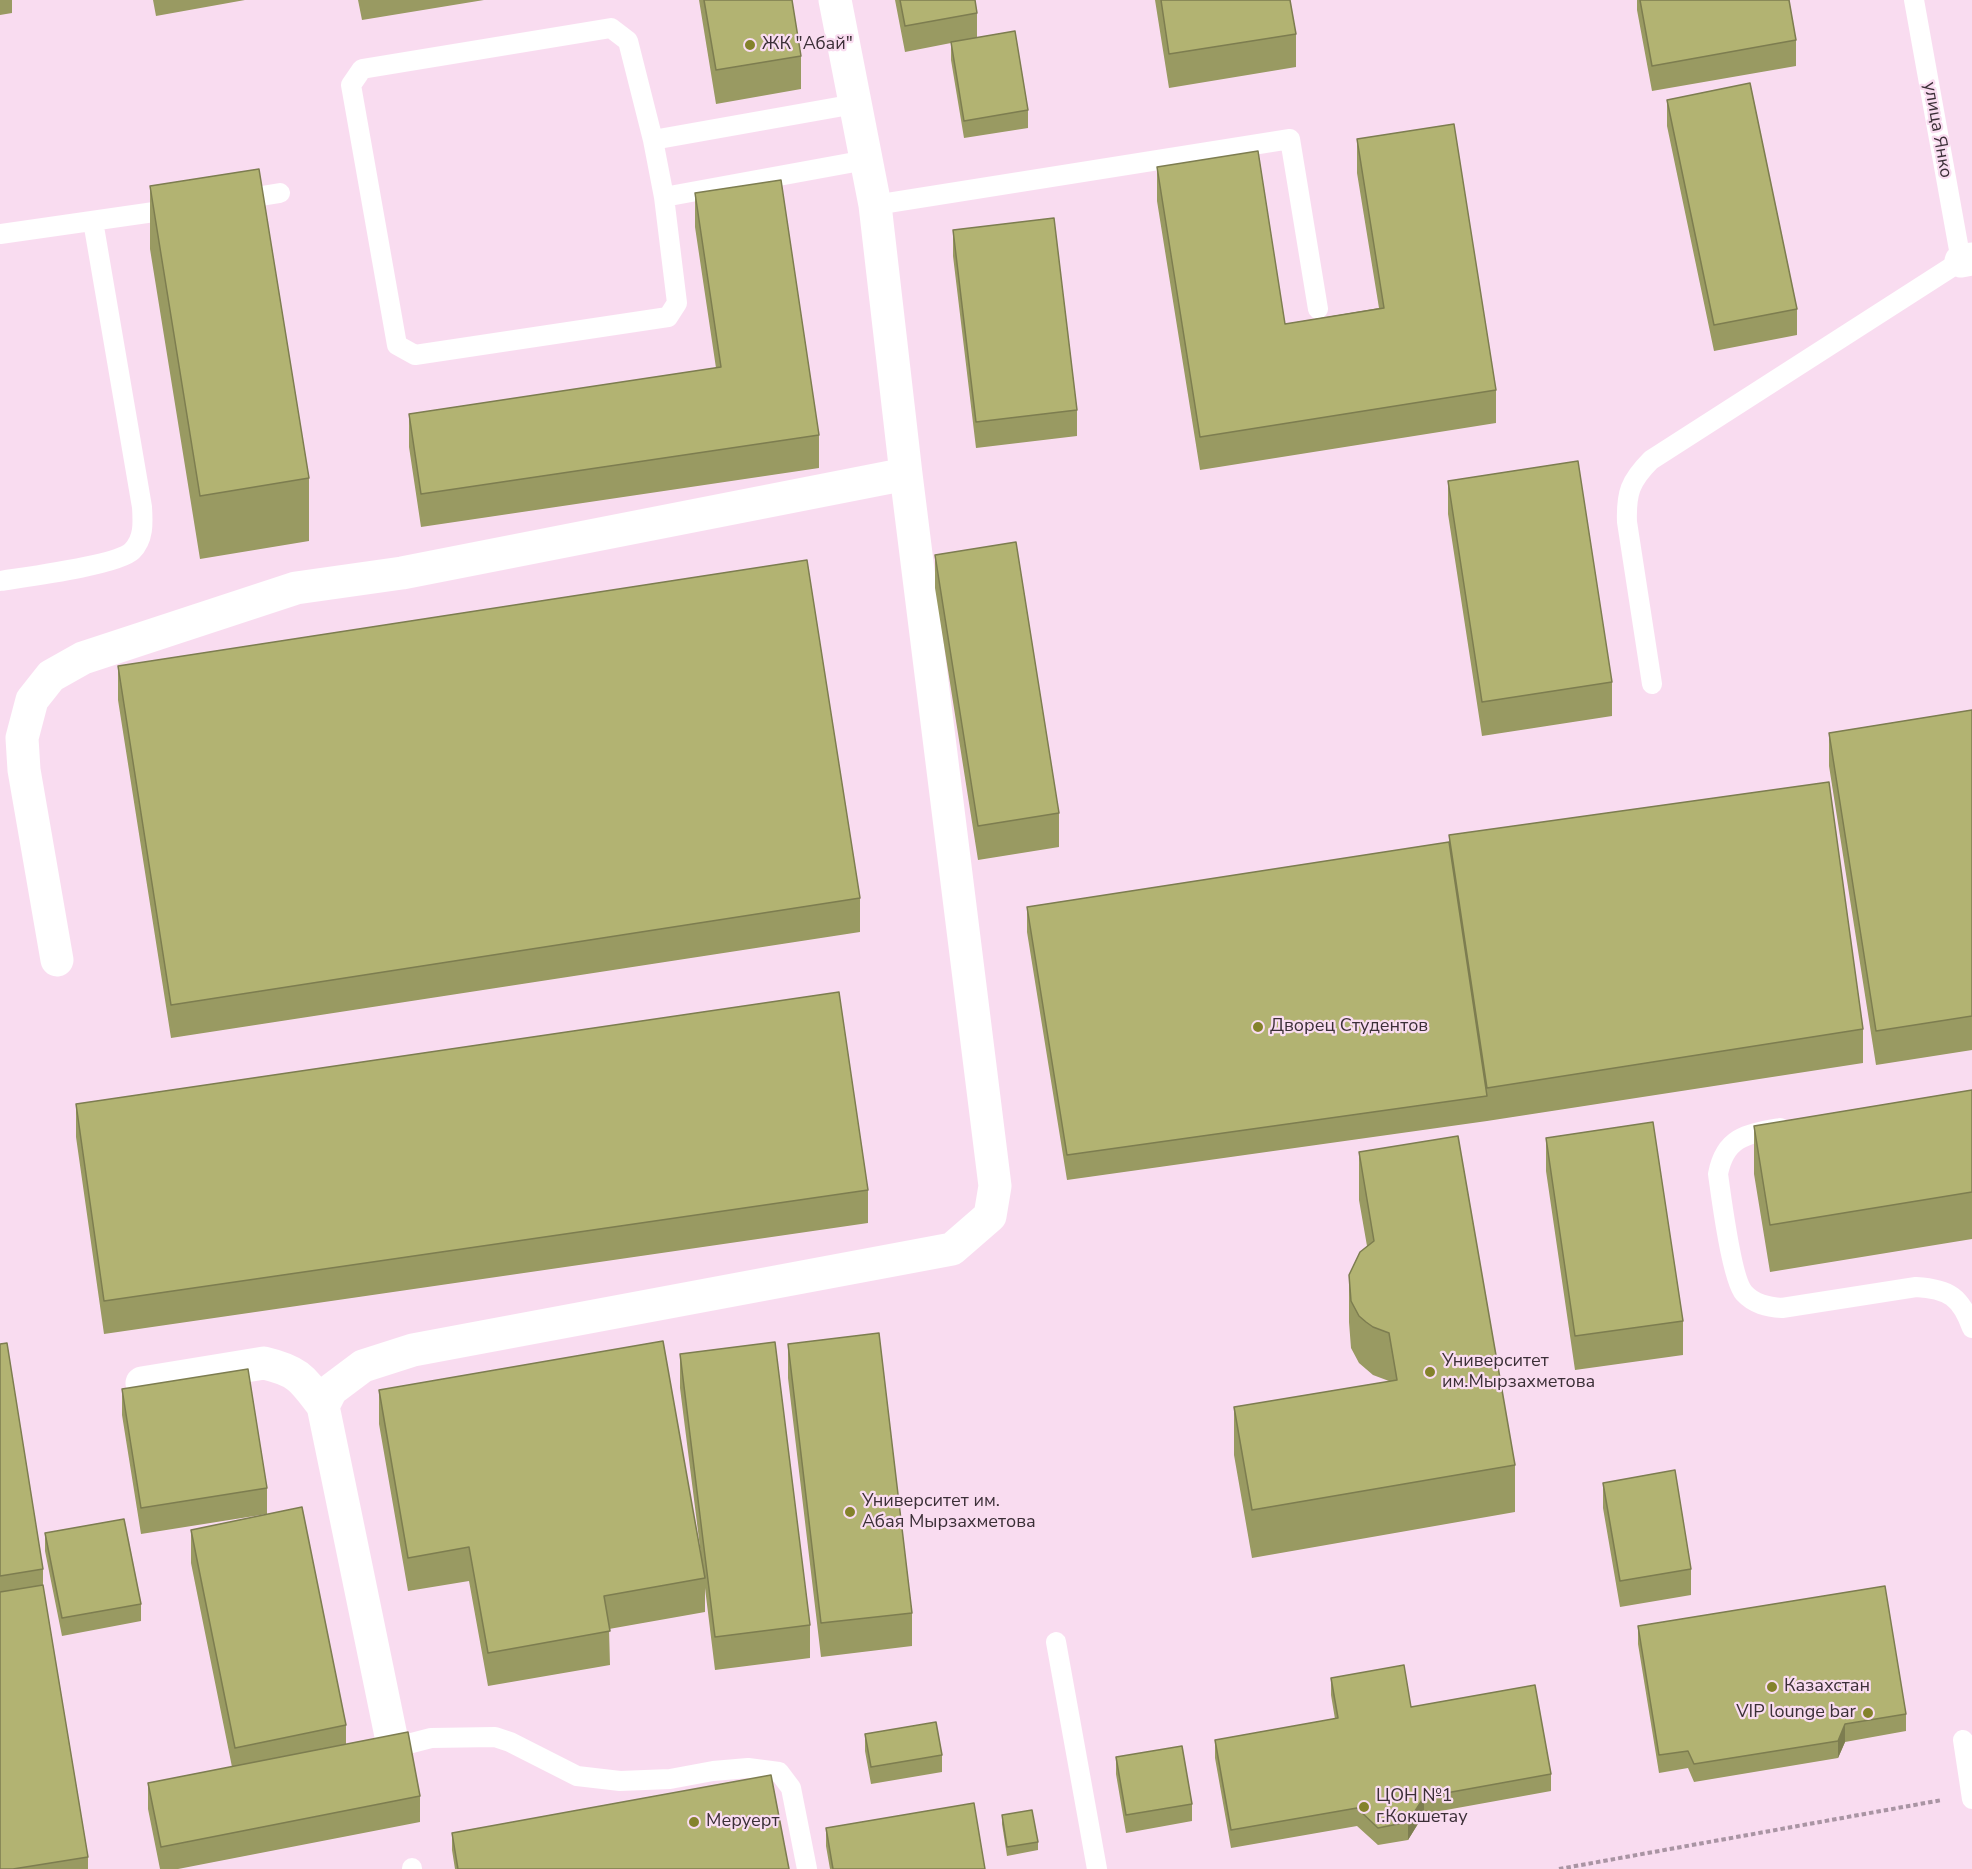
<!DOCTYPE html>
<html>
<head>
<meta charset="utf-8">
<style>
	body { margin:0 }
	canvas { display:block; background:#f9dcf0 }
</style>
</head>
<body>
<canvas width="1972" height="1869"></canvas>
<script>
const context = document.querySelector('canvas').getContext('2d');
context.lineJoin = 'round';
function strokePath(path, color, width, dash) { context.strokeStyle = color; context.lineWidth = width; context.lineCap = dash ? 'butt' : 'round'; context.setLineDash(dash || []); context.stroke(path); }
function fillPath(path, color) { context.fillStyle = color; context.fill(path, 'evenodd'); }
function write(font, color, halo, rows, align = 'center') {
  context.font = font + ' "Nunito Sans",sans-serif'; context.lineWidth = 4.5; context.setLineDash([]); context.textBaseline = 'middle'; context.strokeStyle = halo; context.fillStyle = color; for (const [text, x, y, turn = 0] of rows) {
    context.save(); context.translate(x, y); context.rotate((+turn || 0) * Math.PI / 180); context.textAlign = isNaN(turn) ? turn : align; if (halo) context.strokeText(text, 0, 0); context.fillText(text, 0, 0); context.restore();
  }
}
strokePath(new Path2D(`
	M1559 1869 1942 1800`), '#a994a3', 4, [4.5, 3]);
strokePath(new Path2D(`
	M653 140 855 104
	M664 197 677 303 668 317 415 355 397 345 351 85 362 69 611 28 628 41 653 140 664 197 866 160
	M237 200 280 193
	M875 205 1290 139 1318 309
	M0 234 175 209
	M0 581C25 577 118 565 132 551 144 539 143 523 142 507L93 221
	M1652 684 1627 522C1626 493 1630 481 1651 460L1961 261 1914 0
	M1780 1128C1746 1134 1725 1137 1718 1174 1721 1196 1732 1280 1744 1293 1754 1304 1767 1307 1782 1308L1916 1287C1949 1289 1961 1297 1972 1328
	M1056 1642 1097 1869
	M391 1736 395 1742 404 1745 431 1738 495 1737 510 1742 577 1776 620 1781 670 1779 713 1771 748 1768 779 1772 791 1788 807 1869
	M1963 1740 1972 1799
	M412 1868V1869`), '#fff', 20);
strokePath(new Path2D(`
	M1961 261 1972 259
	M57 960 24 770 22 738 32 700 51 676 83 658 296 588 402 573 906 474
	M142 1383 264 1363C298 1371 302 1378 323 1406
	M391 1736 323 1406 331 1390 363 1366 413 1350 952 1249 990 1216 995 1186 906 474 875 205 835 0`), '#fff', 33);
fillPath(new Path2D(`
	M0 0H12V13L0 15Z
	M153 0H245L156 16Z
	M358 0H484L362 20Z
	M699 0H792L801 56V89L716 104Z
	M895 0H975L977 13V38L1028 110V128L964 138 951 60V43L905 52Z
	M1155 0H1290L1296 34V67L1169 88Z
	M1637 0H1789L1796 40V66L1652 91 1637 10Z
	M1667 100 1797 309V335L1714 351 1667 126Z
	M1357 139 1496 390V423L1200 470 1157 201V167L1285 324 1379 308 1357 173Z
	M150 186 309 478V541L200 559 150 249Z
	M695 193 819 435V468L421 527 409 447V414L716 368 695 227Z
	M953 230 1077 410V436L976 448 953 256Z
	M1448 481 1612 682V716L1482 736 1448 514Z
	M935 555 1059 813V847L978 860 935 588Z
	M118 666 860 898V932L171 1038 118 700Z
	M1972 710V1050L1876 1065 1829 766V733Z
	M1449 835 1863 1029V1063L1487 1121 1067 1180 1027 932V907L1449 843Z
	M1972 1090V1239L1770 1272 1754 1174V1126Z
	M76 1104 868 1190V1223L104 1334 76 1137Z
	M1546 1138 1683 1321V1355L1575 1370 1546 1171Z
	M1359 1152 1515 1465V1512L1252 1558 1234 1455V1407L1390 1382 1389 1381 1373 1375 1359 1363 1351 1348 1349 1322V1275L1367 1246 1359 1200Z
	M0 1344 43 1569V1585L88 1857V1869H0Z
	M788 1344 912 1613V1646L821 1657 788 1378Z
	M680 1354 810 1625V1658L715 1670 705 1588V1612L609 1629 610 1665 488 1686 469 1581 408 1591 379 1424V1390L701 1555 680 1388Z
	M122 1389 267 1488V1514L141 1534 122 1415Z
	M1603 1483 1691 1569V1595L1620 1607 1603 1508Z
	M191 1530 346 1725V1744L420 1796V1822L178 1869H160L148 1809V1783L232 1767 191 1563Z
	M45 1533 141 1604V1621L62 1636 45 1551Z
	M1638 1626 1906 1714V1731L1845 1742 1838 1758 1694 1782 1688 1768 1659 1773 1638 1644Z
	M1331 1678 1411 1707 1551 1774V1791L1424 1814 1408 1840 1378 1845 1357 1826 1231 1848 1215 1758V1740L1335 1719 1331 1695Z
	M865 1734 942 1755V1772L871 1784 865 1751Z
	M1116 1757 1192 1804V1821L1126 1833 1116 1774Z
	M1002 1815 1038 1842V1850L1007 1856 1002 1824Z
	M826 1828 985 1869H830L826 1846Z
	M452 1833 789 1869H455L452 1850Z`), '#999a62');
fillPath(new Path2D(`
	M1845 1724V1742L1838 1758V1741Z
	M1424 1797V1814L1408 1840V1822Z`), '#7d7d50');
const building = new Path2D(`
	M704 0H792L801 56 716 70Z
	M900 0H975L977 13 905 26Z
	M1161 0H1290L1296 34 1169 54Z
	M1640 0H1789L1796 40 1652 66Z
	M1015 31 1028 110 964 121 951 42Z
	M1750 83 1797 309 1714 325 1667 100Z
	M1454 124 1496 390 1200 437 1157 167 1258 151 1285 324 1384 308 1357 139Z
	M259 169 309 478 200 496 150 186Z
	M781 180 819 435 421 494 409 414 721 367 695 193Z
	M1054 218 1077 410 976 422 953 230Z
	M1578 461 1612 682 1482 702 1448 481Z
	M1016 542 1059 813 978 826 935 555Z
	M807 560 860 898 171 1005 118 666Z
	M1972 710V1016L1876 1031 1829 733Z
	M1829 782 1863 1029 1487 1088 1449 835Z
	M1449 842 1487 1096 1067 1155 1027 907Z
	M839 992 868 1190 104 1301 76 1104Z
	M1972 1090V1192L1770 1225 1754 1126Z
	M1653 1122 1683 1321 1575 1336 1546 1138Z
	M1458 1136 1515 1465 1252 1510 1234 1407 1397 1380 1389 1333 1373 1327 1366 1322 1359 1316 1351 1301 1349 1275 1360 1252 1374 1241 1359 1152Z
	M879 1333 912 1613 821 1623 788 1344Z
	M663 1341 705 1578 604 1596 610 1631 488 1653 469 1547 408 1558 379 1390Z
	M775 1342 810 1625 715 1637 680 1354Z
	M7 1343 43 1569 0 1576V1344Z
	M248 1369 267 1488 141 1508 122 1389Z
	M1675 1470 1691 1569 1620 1581 1603 1483Z
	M302 1507 346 1725 235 1748 191 1530Z
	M124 1519 141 1604 62 1618 45 1533Z
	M43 1585 88 1857 13 1869H0V1592Z
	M1885 1586 1906 1714 1845 1724 1838 1741 1694 1764 1688 1751 1659 1755 1638 1626Z
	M1404 1665 1411 1707 1535 1685 1551 1774 1424 1797 1408 1822 1378 1828 1357 1808 1231 1830 1215 1740 1338 1718 1331 1678Z
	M936 1722 942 1755 871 1767 865 1734Z
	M408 1732 420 1796 161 1847 148 1783Z
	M1182 1746 1192 1804 1126 1815 1116 1757Z
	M771 1775 789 1869H458L452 1833Z
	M974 1803 985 1869H833L826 1828Z
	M1032 1810 1038 1842 1007 1847 1002 1815Z`);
fillPath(building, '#b2b372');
strokePath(building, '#7d7d50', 1.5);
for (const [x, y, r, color] of [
	[750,45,6,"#84822b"],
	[1258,1027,6,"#84822b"],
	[1430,1372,6,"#84822b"],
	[850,1512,6,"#84822b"],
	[1772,1687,6,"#84822b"],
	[1868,1713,6,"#84822b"],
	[1364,1807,6,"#84822b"],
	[694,1822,6,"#84822b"]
]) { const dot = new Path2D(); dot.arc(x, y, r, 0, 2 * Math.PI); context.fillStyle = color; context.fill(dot); strokePath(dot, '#f9dcf0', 2); }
write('18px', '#3b2f37', '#f9dcf0', [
	["ЖК \"Абай\"",762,45],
	["Дворец Студентов",1270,1027],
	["Университет",1442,1362],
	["им.Мырзахметова",1442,1383],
	["Университет им.",862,1502],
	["Абая Мырзахметова",862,1523],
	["Казахстан",1784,1687],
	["VIP lounge bar",1856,1713,"right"],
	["ЦОН №1",1376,1797],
	["г.Кокшетау",1376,1818],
	["Меруерт",706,1822]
], 'left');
write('18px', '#3b2f37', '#f9dcf0', [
	["улица Янко",1937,130,80]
]);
</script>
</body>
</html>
